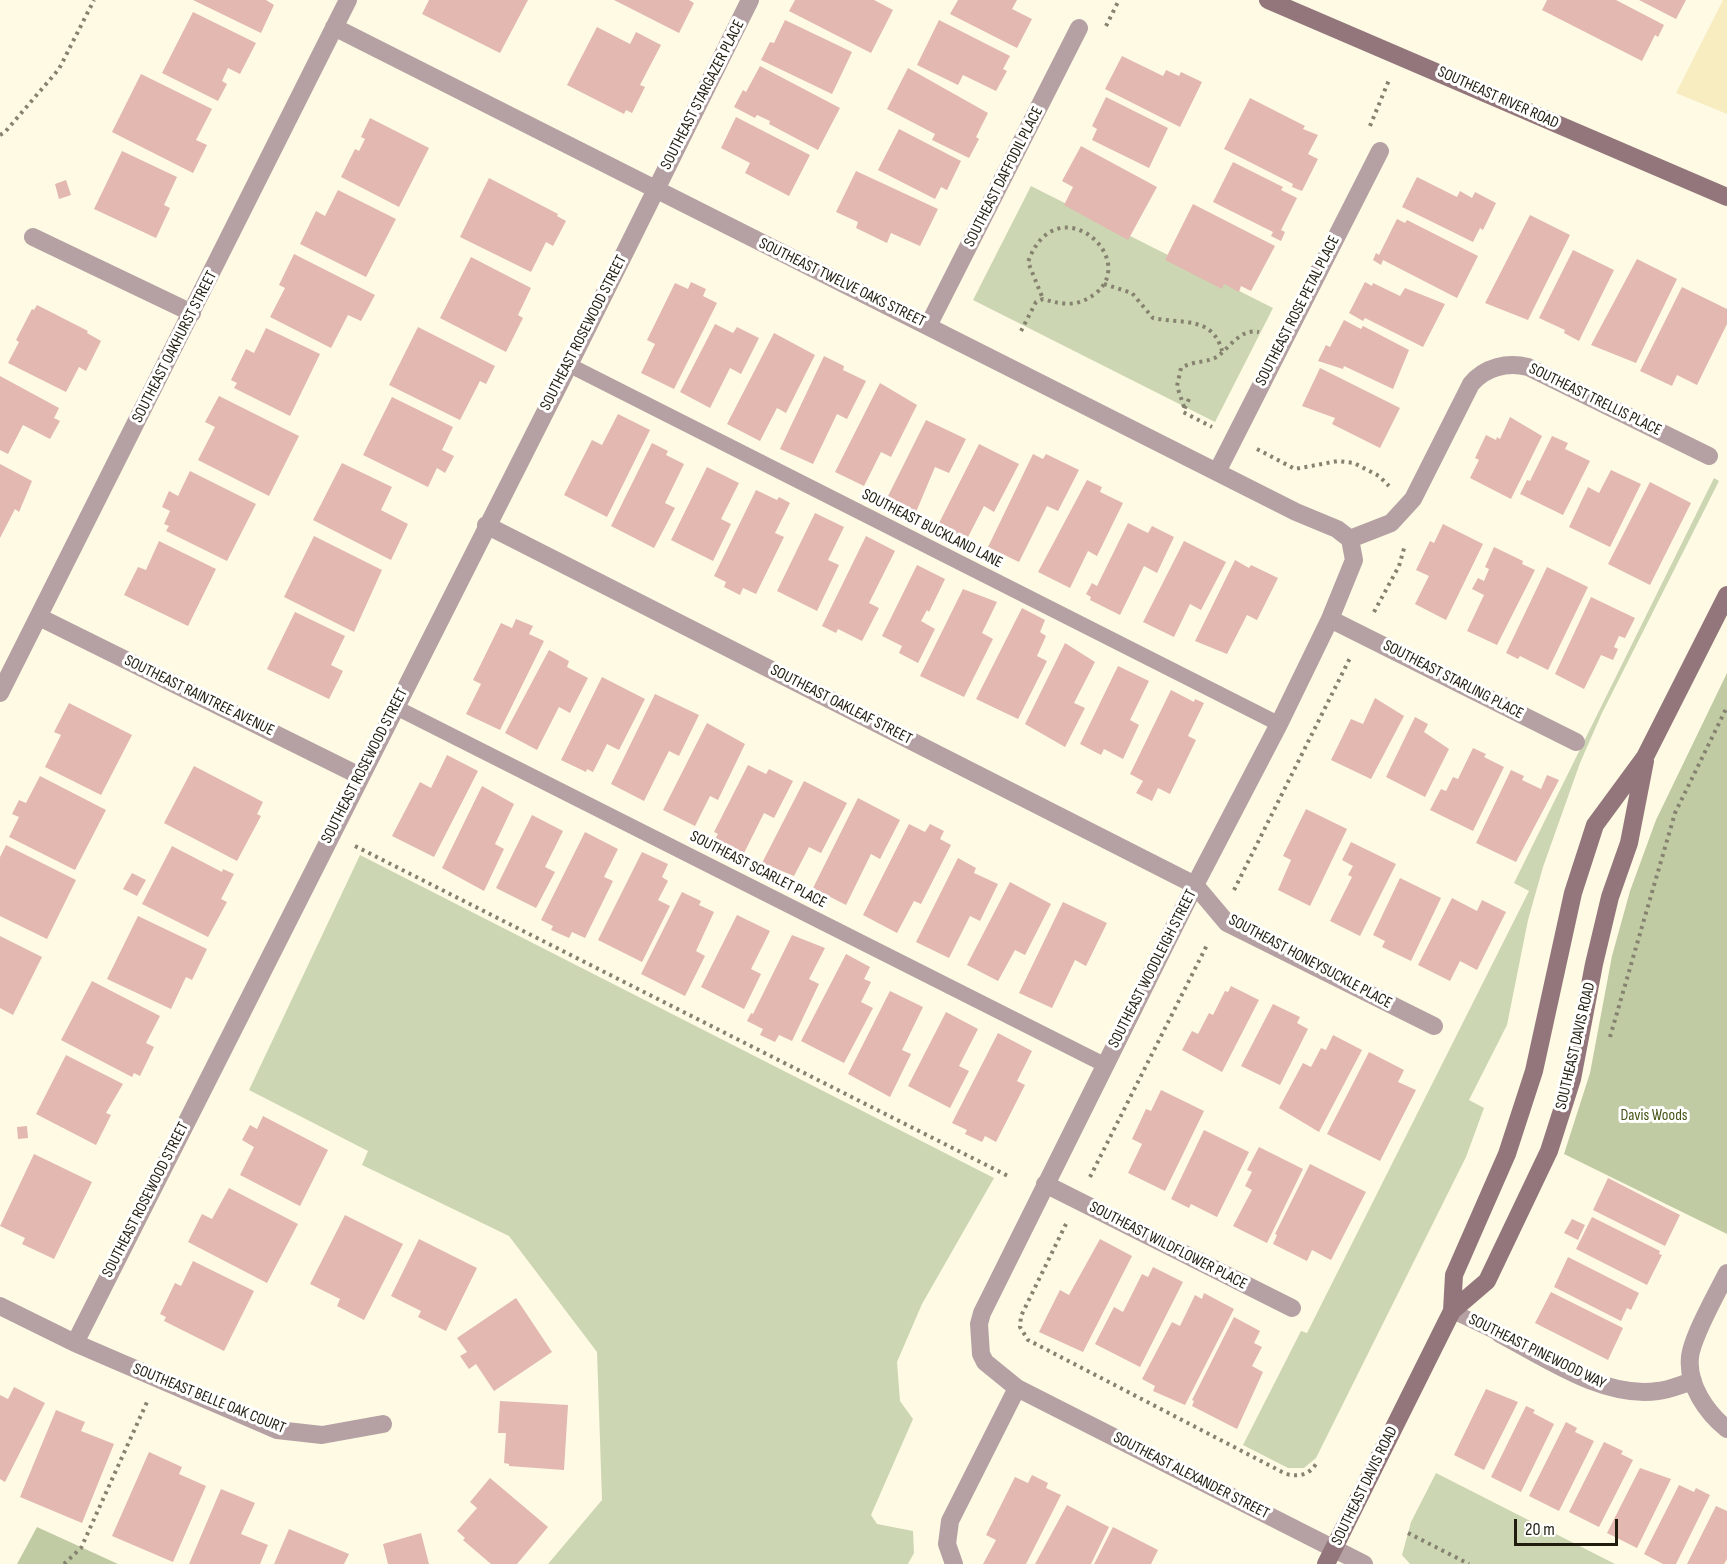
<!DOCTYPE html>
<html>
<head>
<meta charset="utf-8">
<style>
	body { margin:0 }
	#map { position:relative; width:1727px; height:1564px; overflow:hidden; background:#fffae4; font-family:"Sofia Sans Condensed",sans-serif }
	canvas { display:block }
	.scale { position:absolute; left:1514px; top:1519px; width:104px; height:27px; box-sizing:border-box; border:3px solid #201d0f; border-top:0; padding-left:8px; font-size:18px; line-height:21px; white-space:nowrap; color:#201d0f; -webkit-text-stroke:4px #fff; paint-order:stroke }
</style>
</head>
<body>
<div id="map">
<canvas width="1727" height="1564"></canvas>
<div class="scale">20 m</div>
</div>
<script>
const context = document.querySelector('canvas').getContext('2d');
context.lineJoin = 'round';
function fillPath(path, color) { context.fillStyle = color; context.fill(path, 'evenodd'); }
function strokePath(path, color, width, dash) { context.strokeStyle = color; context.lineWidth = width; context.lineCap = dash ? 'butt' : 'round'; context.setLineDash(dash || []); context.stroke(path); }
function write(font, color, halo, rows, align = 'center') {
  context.font = font + ' "Sofia Sans Condensed",sans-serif'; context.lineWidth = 6; context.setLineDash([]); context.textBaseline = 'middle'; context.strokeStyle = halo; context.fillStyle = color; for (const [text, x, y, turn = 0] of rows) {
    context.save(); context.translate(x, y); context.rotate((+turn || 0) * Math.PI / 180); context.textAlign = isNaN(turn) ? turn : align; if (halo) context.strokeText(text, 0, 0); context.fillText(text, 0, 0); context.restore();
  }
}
fillPath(new Path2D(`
	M1723 0H1727V114L1676 93Z`), '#f7edc0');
fillPath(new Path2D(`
	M1031 186 1273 308 1215 422 973 300Z
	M1714 478 1719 481 1602 713 1580 763 1543 867 1528 920 1507 1025 1469 1100 1484 1108 1466 1157 1316 1458 1304 1468H1288L1243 1445 1301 1331 1307 1333 1529 891 1514 883Z
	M360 855 994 1178 922 1304 897 1362 900 1401 913 1419 871 1515 877 1524 913 1531 914 1553 908 1564H548L602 1500 597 1352 509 1236 362 1165 368 1151 249 1090Z
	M1436 1473 1615 1564H1410L1402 1555 1411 1522Z`), '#cdd6b3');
fillPath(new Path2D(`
	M1727 673V1234L1564 1154 1590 1073 1612 956 1630 891 1656 820Z
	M37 1527 118 1564H17Z`), '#c0cba4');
fillPath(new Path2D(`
	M193 0H266L274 5 261 33Z
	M429 0H528L500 53 422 14Z
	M614 0H689L694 3 679 33Z
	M795 0H874L893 10 871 53 789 11Z
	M958 0H1017L1012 9 1032 19 1017 48 950 14Z
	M1547 0H1616L1664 25 1658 37 1655 35 1642 61 1542 10Z
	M1639 0H1686L1676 19Z
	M193 12 256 43 240 74 228 68 222 81 227 84 218 101 162 73Z
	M785 20 852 52 832 94 761 60 770 42 774 43Z
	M939 20 1010 56 1003 69 1007 71 996 91 963 75 958 85 917 65Z
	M597 27 630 44 636 32 661 45 640 85 645 87 632 113 626 110 624 114 567 85Z
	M1122 56 1163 76 1166 70 1179 76 1181 72 1202 82 1180 127 1105 89Z
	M760 66 840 108 818 150 769 124 770 121 757 115 755 118 734 107 743 90 746 92Z
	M908 68 988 113 976 137 979 139 969 158 932 140 935 134 887 109Z
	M141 74 212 109 196 140 207 145 193 173 112 132Z
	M1106 97 1168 128 1149 168 1092 140 1097 129 1092 126Z
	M1250 98 1305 126 1303 129 1318 135 1308 154 1318 159 1302 191 1292 187 1293 184 1224 149Z
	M736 117 810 155 789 196 745 173 750 163 721 148Z
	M370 118 429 148 399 207 341 177 355 149 359 151 365 139 361 137Z
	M899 129 961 161 947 190 941 187 935 199 878 170Z
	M1081 146 1157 187 1128 240 1064 205 1073 187 1062 181Z
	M122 151 177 177 164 205 170 208 156 238 94 209Z
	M1233 162 1283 187 1281 190 1297 198 1281 230 1285 232 1281 241 1271 236 1273 232 1213 202Z
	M856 171 938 209 920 246 891 233 887 243 856 228 858 222 836 212Z
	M1417 177 1457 197 1460 191 1472 198 1475 192 1496 203 1483 230 1480 228 1473 242 1402 207Z
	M489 178 558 214 557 216 566 221 553 246 546 242 531 272 460 237Z
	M66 180 71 195 59 199 55 184Z
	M338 190 396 219 366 277 300 244 316 211 325 216Z
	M1193 204 1275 246 1251 291 1241 286 1239 292 1224 284 1222 289 1165 260Z
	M1530 215 1570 235 1528 320 1485 303Z
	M1397 219 1405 223 1407 220 1478 256 1457 298 1383 260 1381 265 1373 260 1376 253 1379 255Z
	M1573 250 1614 270 1579 341 1564 333 1565 330 1539 318Z
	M294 254 375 295 361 321 348 315 331 348 270 317 285 288 279 285Z
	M471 257 531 288 518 315 523 318 506 352 440 318Z
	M1637 259 1677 279 1636 363 1591 345Z
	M691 282 706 289 703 296 717 303 674 389 641 373 655 344 647 340 675 283 688 289Z
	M1365 282 1372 286 1373 283 1400 296 1405 288 1445 304 1423 347 1365 318 1363 321 1349 313Z
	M1682 287 1727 309V324L1697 385 1677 375 1672 386 1640 371Z
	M37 305 88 331 87 333 101 341 86 371 79 367 66 392 8 363 19 342 16 340 32 309 34 310Z
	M1344 320 1361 329 1363 326 1409 350 1393 389 1344 366 1343 369 1318 361 1326 345 1330 347Z
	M715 324 733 333 737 327 759 338 741 374 730 368 710 408 680 392Z
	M418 327 495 366 486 384 480 381 460 420 389 385Z
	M266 328 320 354 290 416 234 388 237 383 231 380 246 349 254 353Z
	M774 333 815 355 786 413 777 408 760 441 727 424Z
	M824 356 844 366 843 370 866 381 847 419 837 414 813 464 780 449Z
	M1320 368 1400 408 1380 448 1332 424 1335 418 1302 406Z
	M0 376 59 408 54 418 60 421 50 439 23 425 8 454 0 450Z
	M880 383 917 405 891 457 881 452 864 486 835 472Z
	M219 396 299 436 269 496 198 460 215 427 205 422Z
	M392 397 453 427 442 450 454 456 445 473 437 468 428 487 363 455Z
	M618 414 650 430 607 517 564 495 592 440 602 445Z
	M1510 417 1542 436 1511 499 1470 478 1479 460 1475 458 1486 435 1496 440 1497 437 1500 439Z
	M926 420 966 439 949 473 935 467 916 512 887 498Z
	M1552 436 1568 443 1565 449 1590 461 1563 515 1520 494 1527 480 1530 481Z
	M652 443 668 451 666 455 684 464 665 503 675 508 654 548 611 526Z
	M979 444 1019 464 994 512 984 506 967 539 938 525Z
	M1033 454 1043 459 1046 454 1079 470 1058 511 1047 506 1019 562 988 547Z
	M342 463 392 487 381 510 408 524 391 560 313 520Z
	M0 464 32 481 19 512 15 509 0 538Z
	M707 467 739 483 721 519 731 524 713 561 671 540Z
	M1611 470 1641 484 1610 547 1569 527 1588 487 1599 493Z
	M190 471 256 504 227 561 166 531 169 526 164 524 170 511 162 507 169 491 178 496Z
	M1087 480 1102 487 1100 492 1123 503 1097 556 1088 551 1070 588 1038 572Z
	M1650 482 1691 503 1650 585 1608 564Z
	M756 490 777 500 779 497 790 503 775 533 784 537 756 594 743 588 740 595 724 587 726 582 714 576Z
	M815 513 844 527 828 560 839 565 817 611 777 591Z
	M1128 523 1148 533 1152 526 1174 537 1157 573 1144 566 1120 615 1090 600 1091 597 1086 594 1092 583 1097 586Z
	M1443 524 1483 544 1446 620 1415 604 1429 576 1416 570 1430 541 1434 543Z
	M314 536 382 570 354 632 284 597Z
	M866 536 895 551 869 603 879 608 862 641 838 629 836 633 822 626Z
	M159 541 216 569 188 626 124 595 138 567 146 570Z
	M1184 541 1226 562 1201 610 1190 604 1174 637 1143 622Z
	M1494 547 1523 561 1522 564 1535 570 1497 645 1467 631 1484 595 1472 589 1478 578 1484 581 1489 569 1485 567Z
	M1235 560 1249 568 1251 565 1278 578 1257 620 1247 615 1227 654 1195 641Z
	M917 565 945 579 929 612 927 610 921 621 935 629 918 663 899 653 902 646 882 636Z
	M1547 567 1588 587 1548 670 1520 656 1518 659 1506 653Z
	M963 589 997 602 982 633 993 639 964 697 920 676Z
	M1591 597 1635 618 1625 638 1619 636 1614 647 1618 649 1613 660 1601 655 1584 689 1555 674Z
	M1022 608 1045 620 1040 632 1046 636 1037 656 1047 661 1018 719 976 699Z
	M295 612 345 636 331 665 343 671 329 699 267 669Z
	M516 619 533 626 529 634 544 641 500 730 466 714 481 684 473 680 501 623 512 628Z
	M1065 643 1095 662 1074 703 1085 708 1065 747 1025 724Z
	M549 650 569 661 567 667 588 678 570 713 559 707 537 750 505 733Z
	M1118 666 1149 681 1130 720 1139 725 1123 759 1104 749 1101 755 1080 744Z
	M602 677 645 699 619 750 607 744 593 772 587 769 586 772 561 760Z
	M1171 690 1194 702 1195 699 1204 703 1188 736 1196 740 1170 794 1158 788 1152 801 1136 793 1143 781 1130 774Z
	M655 694 699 715 679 756 669 751 644 801 611 784Z
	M1375 698 1404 716 1371 779 1331 760 1351 719 1363 724Z
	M69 703 132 735 101 795 45 767 61 735 54 732Z
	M1415 717 1428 724 1424 732 1449 749 1425 797 1386 777Z
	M707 723 745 744 718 800 710 796 695 826 663 810Z
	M1473 748 1486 754 1484 757 1504 767 1473 831 1430 810 1441 789 1446 791 1453 777 1458 779Z
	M447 755 478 771 434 857 392 836 420 782 431 788Z
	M748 765 766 774 769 769 793 781 774 818 764 813 744 853 715 839 718 834 714 832Z
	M194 766 263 802 257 814 261 816 237 861 164 823Z
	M1511 770 1524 776 1522 780 1541 789 1547 775 1559 780 1516 862 1476 843Z
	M40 776 106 810 75 870 9 837 19 817 12 814 19 800 26 803Z
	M804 781 847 803 821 853 809 847 794 876 762 863Z
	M482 786 514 804 495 844 504 849 484 891 442 868Z
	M858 798 900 820 880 859 871 854 846 905 813 888Z
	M1306 809 1347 829 1310 906 1278 890 1291 860 1283 856Z
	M532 815 563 831 545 867 555 872 536 908 496 888Z
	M909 824 925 832 930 824 944 831 940 839 951 845 921 904 914 901 897 933 863 915Z
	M585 832 618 849 604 877 613 881 585 938 572 932 569 938 551 930 553 926 541 920Z
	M1351 842 1396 864 1360 936 1330 921 1352 877 1348 875 1353 866 1342 860Z
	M6 845 76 880 47 939 0 916V857Z
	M172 846 222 872 223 869 234 874 221 899 227 902 208 937 142 904Z
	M642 852 668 864 662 877 668 881 658 900 670 906 642 962 598 940Z
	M958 858 976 868 974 873 998 884 980 921 970 916 949 958 916 942Z
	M132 873 146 880 137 896 123 889Z
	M1400 878 1441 898 1411 961 1382 947 1385 941 1373 935Z
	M1010 882 1051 904 1025 955 1015 950 998 981 967 965Z
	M682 892 701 901 699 905 714 912 696 951 705 956 685 996 641 974Z
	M1452 898 1477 911 1482 900 1506 912 1477 970 1460 961 1450 981 1418 965Z
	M1063 902 1107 923 1086 966 1075 960 1052 1008 1019 993Z
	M737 915 770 931 751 969 761 974 744 1009 701 987Z
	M138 916 207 949 192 980 186 977 171 1009 107 979Z
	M792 935 825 948 809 979 819 984 792 1041 779 1035 775 1042 760 1035 763 1029 747 1021 751 1013 753 1014Z
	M0 936 42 957 13 1015 0 1008Z
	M846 954 870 967 864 979 871 982 861 1002 873 1008 844 1063 801 1041Z
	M92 981 160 1016 146 1043 154 1047 140 1076 134 1073 132 1077 61 1040Z
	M1231 986 1259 1000 1222 1072 1182 1050 1192 1031 1198 1034 1209 1013 1213 1015 1225 991 1228 992Z
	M890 991 923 1007 902 1050 911 1054 890 1097 848 1074Z
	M1273 1004 1300 1017 1297 1023 1308 1029 1280 1085 1241 1066Z
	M946 1012 978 1029 959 1066 969 1071 950 1108 908 1086Z
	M998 1033 1032 1051 1017 1081 1025 1085 996 1142 985 1136 982 1142 965 1134 967 1130 952 1123Z
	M1333 1035 1362 1050 1319 1132 1279 1108 1303 1063 1311 1067 1321 1048 1326 1050Z
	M1369 1052 1404 1070 1398 1082 1416 1090 1380 1161 1327 1134Z
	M66 1055 123 1084 106 1113 111 1115 96 1145 36 1114Z
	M1161 1090 1204 1111 1165 1191 1128 1173 1142 1144 1132 1139 1146 1109 1151 1111Z
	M263 1116 328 1150 300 1206 240 1175 254 1147 242 1140 250 1125 257 1129Z
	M27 1126 28 1138 18 1139 17 1127Z
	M1204 1130 1249 1152 1217 1217 1191 1204 1189 1208 1171 1199Z
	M1259 1147 1303 1169 1267 1243 1233 1226 1252 1190 1245 1186 1252 1172 1247 1170Z
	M34 1154 92 1182 54 1259 22 1244 25 1238 0 1226Z
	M1310 1164 1366 1192 1331 1260 1312 1250 1307 1261 1273 1244 1277 1235 1275 1234Z
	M1608 1178 1680 1215 1665 1246 1593 1210Z
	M229 1188 298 1224 267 1283 188 1242 202 1214 212 1219Z
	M345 1215 403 1244 364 1320 337 1306 340 1299 310 1284Z
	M1592 1217 1660 1251 1659 1254 1662 1255 1647 1285 1576 1249Z
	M1572 1219 1585 1225 1578 1240 1564 1233Z
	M419 1239 477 1268 446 1331 418 1317 421 1311 391 1296Z
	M1100 1239 1132 1256 1083 1352 1039 1332 1060 1290 1069 1295Z
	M1568 1257 1639 1293 1631 1310 1627 1308 1621 1321 1554 1287Z
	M193 1261 254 1291 224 1351 164 1321 166 1317 160 1314 175 1283 181 1286Z
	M1153 1267 1183 1282 1140 1367 1095 1344 1114 1307 1123 1312 1142 1274 1148 1277Z
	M1551 1292 1623 1328 1608 1360 1535 1323Z
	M1204 1293 1234 1309 1185 1405 1153 1391 1155 1386 1142 1379 1172 1322 1180 1326 1195 1295 1202 1299Z
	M516 1298 552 1352 494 1391 476 1364 469 1369 460 1356 467 1352 457 1338Z
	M1234 1317 1260 1331 1254 1343 1262 1347 1252 1366 1263 1372 1237 1429 1192 1406 1194 1401 1192 1400Z
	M14 1387 45 1403 5 1482 0 1479V1395L8 1399Z
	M1486 1389 1518 1402 1484 1470 1454 1455Z
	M500 1401 568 1405 564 1470 509 1466V1464L504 1463 506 1433H498Z
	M1526 1406 1535 1410 1533 1413 1554 1424 1521 1492 1491 1477Z
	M56 1410 85 1422 81 1431 114 1444 82 1523 20 1497Z
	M1566 1422 1577 1428 1575 1432 1594 1441 1559 1511 1529 1496Z
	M1604 1442 1623 1451 1621 1454 1633 1460 1599 1527 1569 1512Z
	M149 1452 182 1467 179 1474 206 1486 173 1562 112 1536Z
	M1640 1468 1671 1479 1637 1548 1607 1533Z
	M1032 1475 1048 1483 1046 1488 1061 1495 1026 1564H983L996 1540 986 1535 1015 1477 1028 1483Z
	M490 1478 548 1527 517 1564H491L463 1540 465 1538 457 1531 477 1508 470 1502Z
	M1679 1485 1694 1492 1696 1488 1710 1495 1676 1564H1663L1644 1554Z
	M221 1489 255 1503 241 1534 268 1545 260 1564H189Z
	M1067 1505 1109 1527 1091 1564H1035Z
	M1716 1506 1727 1511V1559L1724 1564H1687Z
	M1113 1527 1158 1550 1151 1564H1094Z
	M289 1529 349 1554 344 1564H274Z
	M421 1533 429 1564H388L383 1544Z`), '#e2b8b1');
strokePath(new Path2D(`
	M1106 26 1119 0
	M1370 126 1389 80
	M0 135 5 132 59 69 94 0
	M1104 284 1132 293 1153 318C1182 324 1213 316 1222 351
	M1021 331 1036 302 1043 299C1063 305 1077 307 1095 294 1141 258 1056 184 1028 262L1043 299
	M1189 399 1183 412 1212 427
	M1184 407 1177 386 1181 368C1194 360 1209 363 1218 356 1230 347 1241 328 1259 332
	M1257 449 1295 469 1338 461 1354 463 1379 476 1389 486
	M1374 612 1399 566 1405 545
	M355 846 1008 1176
	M1234 890 1350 658
	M1610 1037 1675 813 1727 707
	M1090 1177 1208 943
	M1066 1224 1021 1316 1020 1327 1028 1340 1286 1474C1299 1477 1309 1475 1316 1464
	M1408 1533 1469 1564
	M64 1564 81 1548 147 1402`), '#868270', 4, [3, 4.5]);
strokePath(new Path2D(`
	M569 365 1279 724
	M395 707 1105 1065
	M1452 1311 1500 1334`), '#b5a1a4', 15);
strokePath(new Path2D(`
	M334 27 1296 512 1337 529 1350 539
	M33 237 192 313
	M928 326 1079 28
	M1217 472 1380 151
	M486 525 1195 885 1227 923 1434 1026
	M1350 539 1354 560 1330 619 1279 724 1195 885 982 1313 979 1324 981 1354 985 1362 1017 1388 1364 1564
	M1350 539 1391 523 1413 499 1471 384C1485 367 1507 362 1528 367L1709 456
	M39 617 360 776
	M1330 619 1576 742
	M0 693 348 0
	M1045 1184 1292 1308
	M1727 1273C1717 1293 1692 1337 1690 1357 1687 1385 1707 1413 1727 1429
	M0 1306 75 1343 277 1430 322 1435 383 1424
	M1500 1334C1546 1358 1604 1399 1658 1391 1669 1390 1682 1384 1693 1381
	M75 1343 569 365 750 0
	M954 1564 947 1544 950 1521 1017 1388`), '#b5a1a4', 18);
strokePath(new Path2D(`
	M1268 0 1727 197
	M1452 1311 1487 1281 1549 1151 1572 1079 1594 964 1610 897 1629 843 1645 761
	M1326 1564 1452 1311 1454 1275 1507 1154 1534 1071 1573 893 1595 825 1645 757 1727 595`), '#93767b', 18);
write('16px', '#201d0f', '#fff', [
	["SOUTHEAST STARGAZER PLACE",703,95,-63],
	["SOUTHEAST RIVER ROAD",1498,98,24],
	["SOUTHEAST DAFFODIL PLACE",1004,177,-63],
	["SOUTHEAST TWELVE OAKS STREET",842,283,26],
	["SOUTHEAST ROSE PETAL PLACE",1298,311,-63],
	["SOUTHEAST ROSEWOOD STREET",584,333,-63],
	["SOUTHEAST OAKHURST STREET",175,347,-63],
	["SOUTHEAST TRELLIS PLACE",1595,400,26],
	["SOUTHEAST BUCKLAND LANE",932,529,27],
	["SOUTHEAST STARLING PLACE",1453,680,27],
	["SOUTHEAST RAINTREE AVENUE",199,696,26],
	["SOUTHEAST OAKLEAF STREET",841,705,27],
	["SOUTHEAST ROSEWOOD STREET",365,766,-63],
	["SOUTHEAST SCARLET PLACE",758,870,27],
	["SOUTHEAST HONEYSUCKLE PLACE",1310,962,28],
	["SOUTHEAST WOODLEIGH STREET",1153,969,-63],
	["SOUTHEAST DAVIS ROAD",1576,1046,-77],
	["SOUTHEAST ROSEWOOD STREET",146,1200,-63],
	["SOUTHEAST WILDFLOWER PLACE",1168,1246,27],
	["SOUTHEAST PINEWOOD WAY",1537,1352,26],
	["SOUTHEAST BELLE OAK COURT",209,1399,22],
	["SOUTHEAST ALEXANDER STREET",1191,1476,27],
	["SOUTHEAST DAVIS ROAD",1365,1486,-64]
]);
write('16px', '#475317', '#fff', [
	["Davis Woods",1654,1116]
]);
</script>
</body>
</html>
